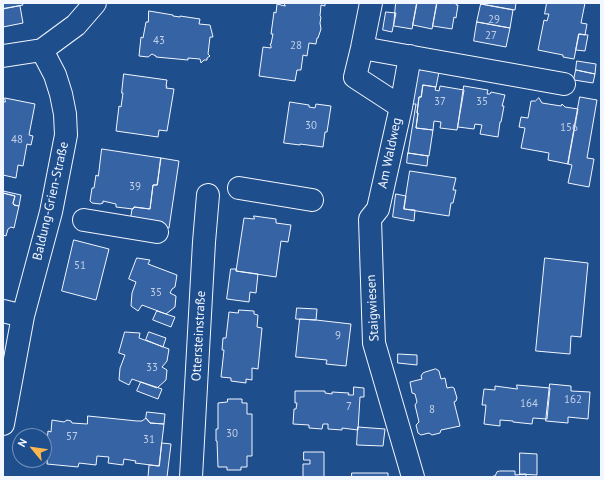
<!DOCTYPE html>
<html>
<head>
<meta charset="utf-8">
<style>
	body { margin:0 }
	#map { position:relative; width:604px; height:480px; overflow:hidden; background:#1f4e8c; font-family:"PT Sans",sans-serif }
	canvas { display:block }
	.frame { position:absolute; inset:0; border:4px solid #f2f6ff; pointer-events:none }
	.north { position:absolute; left:12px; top:428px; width:40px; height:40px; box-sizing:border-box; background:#1f4e8c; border:1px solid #7391ba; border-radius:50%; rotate:299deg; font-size:11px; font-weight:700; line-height:16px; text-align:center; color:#f2f6ff }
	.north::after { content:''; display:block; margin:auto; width:14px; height:18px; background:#ffb74d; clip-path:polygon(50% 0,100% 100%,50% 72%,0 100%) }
</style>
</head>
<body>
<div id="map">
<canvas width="604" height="480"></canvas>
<div class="frame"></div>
<div class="north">N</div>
</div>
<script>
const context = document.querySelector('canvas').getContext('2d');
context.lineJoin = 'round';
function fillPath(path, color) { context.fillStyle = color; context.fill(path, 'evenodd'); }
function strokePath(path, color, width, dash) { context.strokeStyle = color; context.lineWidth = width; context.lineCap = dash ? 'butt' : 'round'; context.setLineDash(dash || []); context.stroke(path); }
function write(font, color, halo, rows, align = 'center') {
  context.font = font + ' "PT Sans",sans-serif'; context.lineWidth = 3; context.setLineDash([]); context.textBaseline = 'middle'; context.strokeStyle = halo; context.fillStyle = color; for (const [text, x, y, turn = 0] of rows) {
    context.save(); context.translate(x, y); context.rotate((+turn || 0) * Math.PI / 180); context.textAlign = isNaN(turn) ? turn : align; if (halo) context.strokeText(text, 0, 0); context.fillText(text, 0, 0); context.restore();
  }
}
const building = new Path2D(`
	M3 3H22L23 5 3 9Z
	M284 3H325V6L321 5 320 16 321 17 320 23 321 29 318 38H317L316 44 309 43 307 56 303 55 301 70H297L295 81 259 76 263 47 271 48V46L270 44H271L273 34H271L274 12 276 13 277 4 285 6Z
	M396 3H417L412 29 394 26Z
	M417 3H437L432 29 413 25Z
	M437 3H457L456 5H458L456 18 454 17 452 29 433 26Z
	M481 3H516L515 10 481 4Z
	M547 3H585L581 23 587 24 585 35 579 34 574 59 563 57V55L538 50 544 20 547 21 549 14H545Z
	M481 4 513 10 510 28 477 22Z
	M20 6 23 23 3 27V9Z
	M149 11 173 15V16L180 17V16L200 19 199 24 210 25 213 37H210L208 54 210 56 207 58V60H204L201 63 200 59 188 58V60L156 57V56L152 54 148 57 139 56 141 37 143 38 146 22H148Z
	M386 12 396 13 392 32 383 30Z
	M477 22 510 28 506 47 474 41Z
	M579 34 588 35 585 51 576 50Z
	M577 61 596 64 595 74 576 70Z
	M417 68 439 72 436 87 423 85 421 97H419L417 113H418L416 128 433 130 429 156 408 153 416 104H412Z
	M576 70 595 74 593 83 574 80Z
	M124 74 167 80 166 86H167L166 88 174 89 167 131 159 130 158 137 116 131 119 106 121 107 123 93H122Z
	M423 85 436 87 435 90 439 91 440 86 464 90 457 130 440 128 441 122 434 121 433 130 416 128 418 113H417L419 97H421Z
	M464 86 488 90 487 94H490L491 92 505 95 502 106H504L501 122H500L498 137 480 134 482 125 475 124 474 129 458 127Z
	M580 97 597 100 587 158 594 159 589 187 568 183 572 165 568 164Z
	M5 98 35 104 29 135 33 136 31 145 27 144 23 166 18 165 16 178 3 175V102H5Z
	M539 98 542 103 561 106 562 104 565 107 578 109 568 164 548 160 549 153 521 148 525 128 519 127 521 117 528 118 531 101H535Z
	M290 102 309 105V107L315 108 316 104 331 106 327 132H325L323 147 300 144V145L284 143Z
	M102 149 161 158 157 185H153L150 209 134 207 133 209 116 207V204L103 201V203L100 204 92 203 90 201 92 188H94L96 175 98 176Z
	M408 153 428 156 427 166 407 163Z
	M161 158 179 161 169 228 130 222 132 209H133L134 207 150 209 153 185H157Z
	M410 171 456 178 453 190H456L453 203H451L449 216 404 209Z
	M3 191 21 195 19 206 14 205 13 203 15 196 3 193Z
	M3 193 15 196 13 203 14 205 19 206 14 228 11 227 8 229 6 236 3 235Z
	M396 194 406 196 404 209 415 210 414 221 393 217Z
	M254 216 276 219V223L291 225 288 242 281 241 276 277 236 271 244 218 254 219Z
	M74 240 109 249 96 300 62 291Z
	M137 258 150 260 148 264 177 275 175 287 172 289 170 293 176 296 175 307 166 314 142 305 138 311 131 306 132 293 136 282 129 279Z
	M545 258 588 263 581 337 571 336 570 354 536 351Z
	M231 269H236V271L258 274 256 293 250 292 249 302 227 299Z
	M297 308 317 309 316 320 296 319Z
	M239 310 254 311V314L258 315 257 327 262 328 258 369 252 368V380L246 379V383L231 381V378L221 377 224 350H222L223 338H226L229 312 238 313Z
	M157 311 175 317 171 327 153 320Z
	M300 319 316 320 351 324 346 366 326 364 327 360 296 357Z
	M125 332 140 333 139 338 169 349 167 361 162 367 167 370 166 380 157 388 132 379 129 385 119 380 120 368 125 355 119 353Z
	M149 332 166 338 163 347 146 340Z
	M398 354 417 355V365L398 363Z
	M436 369 439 371 441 379 445 378 447 388 452 387 454 388 457 398 456 401 454 402 460 426 441 430 440 433 432 435 429 433 421 435 418 433 416 425 419 422 415 405 417 402 415 394 412 393 410 382 422 379 421 376 423 373Z
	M141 382 162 389 158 399 137 391Z
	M550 384 571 386V391L590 392 588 419 568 417V423L546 421Z
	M517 385 550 388 547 419 533 418 532 424 513 422V421L500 420V426L484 424 486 405H482L484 389 495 390V386L517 389Z
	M354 387 364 388V397H360L358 430 342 428V430L328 429V424H323L322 429 309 428V425L293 424 294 409H296L297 403H295V391H325V393L332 394V392L349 393 348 395H353Z
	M228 399H242V403H247V414H252V456H247V467H241V470H227V467H218L217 441H216V429H218V403L227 402Z
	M147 412 165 414 164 424 150 423 146 418Z
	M88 416 137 421H142L146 418 150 423 164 424 159 466 135 463 136 461 124 459 123 465 108 463 109 457 97 456 96 465 79 463 78 467 47 464 49 443 47 442 48 431 51 432 52 420 64 422 67 420 71 421 72 423 87 424Z
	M358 427 385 429 383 446 357 445Z
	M162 443 171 444 167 477H148L149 465 159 466Z
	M304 452H324V477H303V464H310V460H304Z
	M520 453 537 454V475L520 474Z
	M500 471H515V475L526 474V477H493V476H495L497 472Z
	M352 473H388V477H352Z`);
fillPath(building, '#3563a3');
strokePath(building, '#f2f6ff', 1);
const minor = new Path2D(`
	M371 3 362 48 355 77 401 107 378 209 370 219 374 343 413 477
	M362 48 564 84
	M3 56 42 50 76 25 95 3
	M401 107 410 56
	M239 188 312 200
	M84 220 157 232
	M3 311 23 316
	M3 424 23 316 51 212 66 135 65 114 61 94 55 75 42 50
	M191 477 204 242 208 195`);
strokePath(minor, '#f2f6ff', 24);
strokePath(minor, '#1f4e8c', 22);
write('11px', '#c3d1e8', null, [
	["29",494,20],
	["27",491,36],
	["43",159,41],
	["28",296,46],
	["37",440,102],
	["35",482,102],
	["30",311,126],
	["156",569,128],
	["48",17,140],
	["39",135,187],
	["51",80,266],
	["35",156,293],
	["9",338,336],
	["33",152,368],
	["162",573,400],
	["164",529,404],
	["7",349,407],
	["8",432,410],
	["30",232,434],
	["57",72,437],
	["31",149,440]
]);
write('13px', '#f2f6ff', '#1f4e8c', [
	["Am Waldweg",390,153,-78],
	["Baldung-Grien-Straße",51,201,-77],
	["Staigwiesen",373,308,-93],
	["Ottersteinstraße",199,336,-87]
]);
</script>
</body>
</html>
